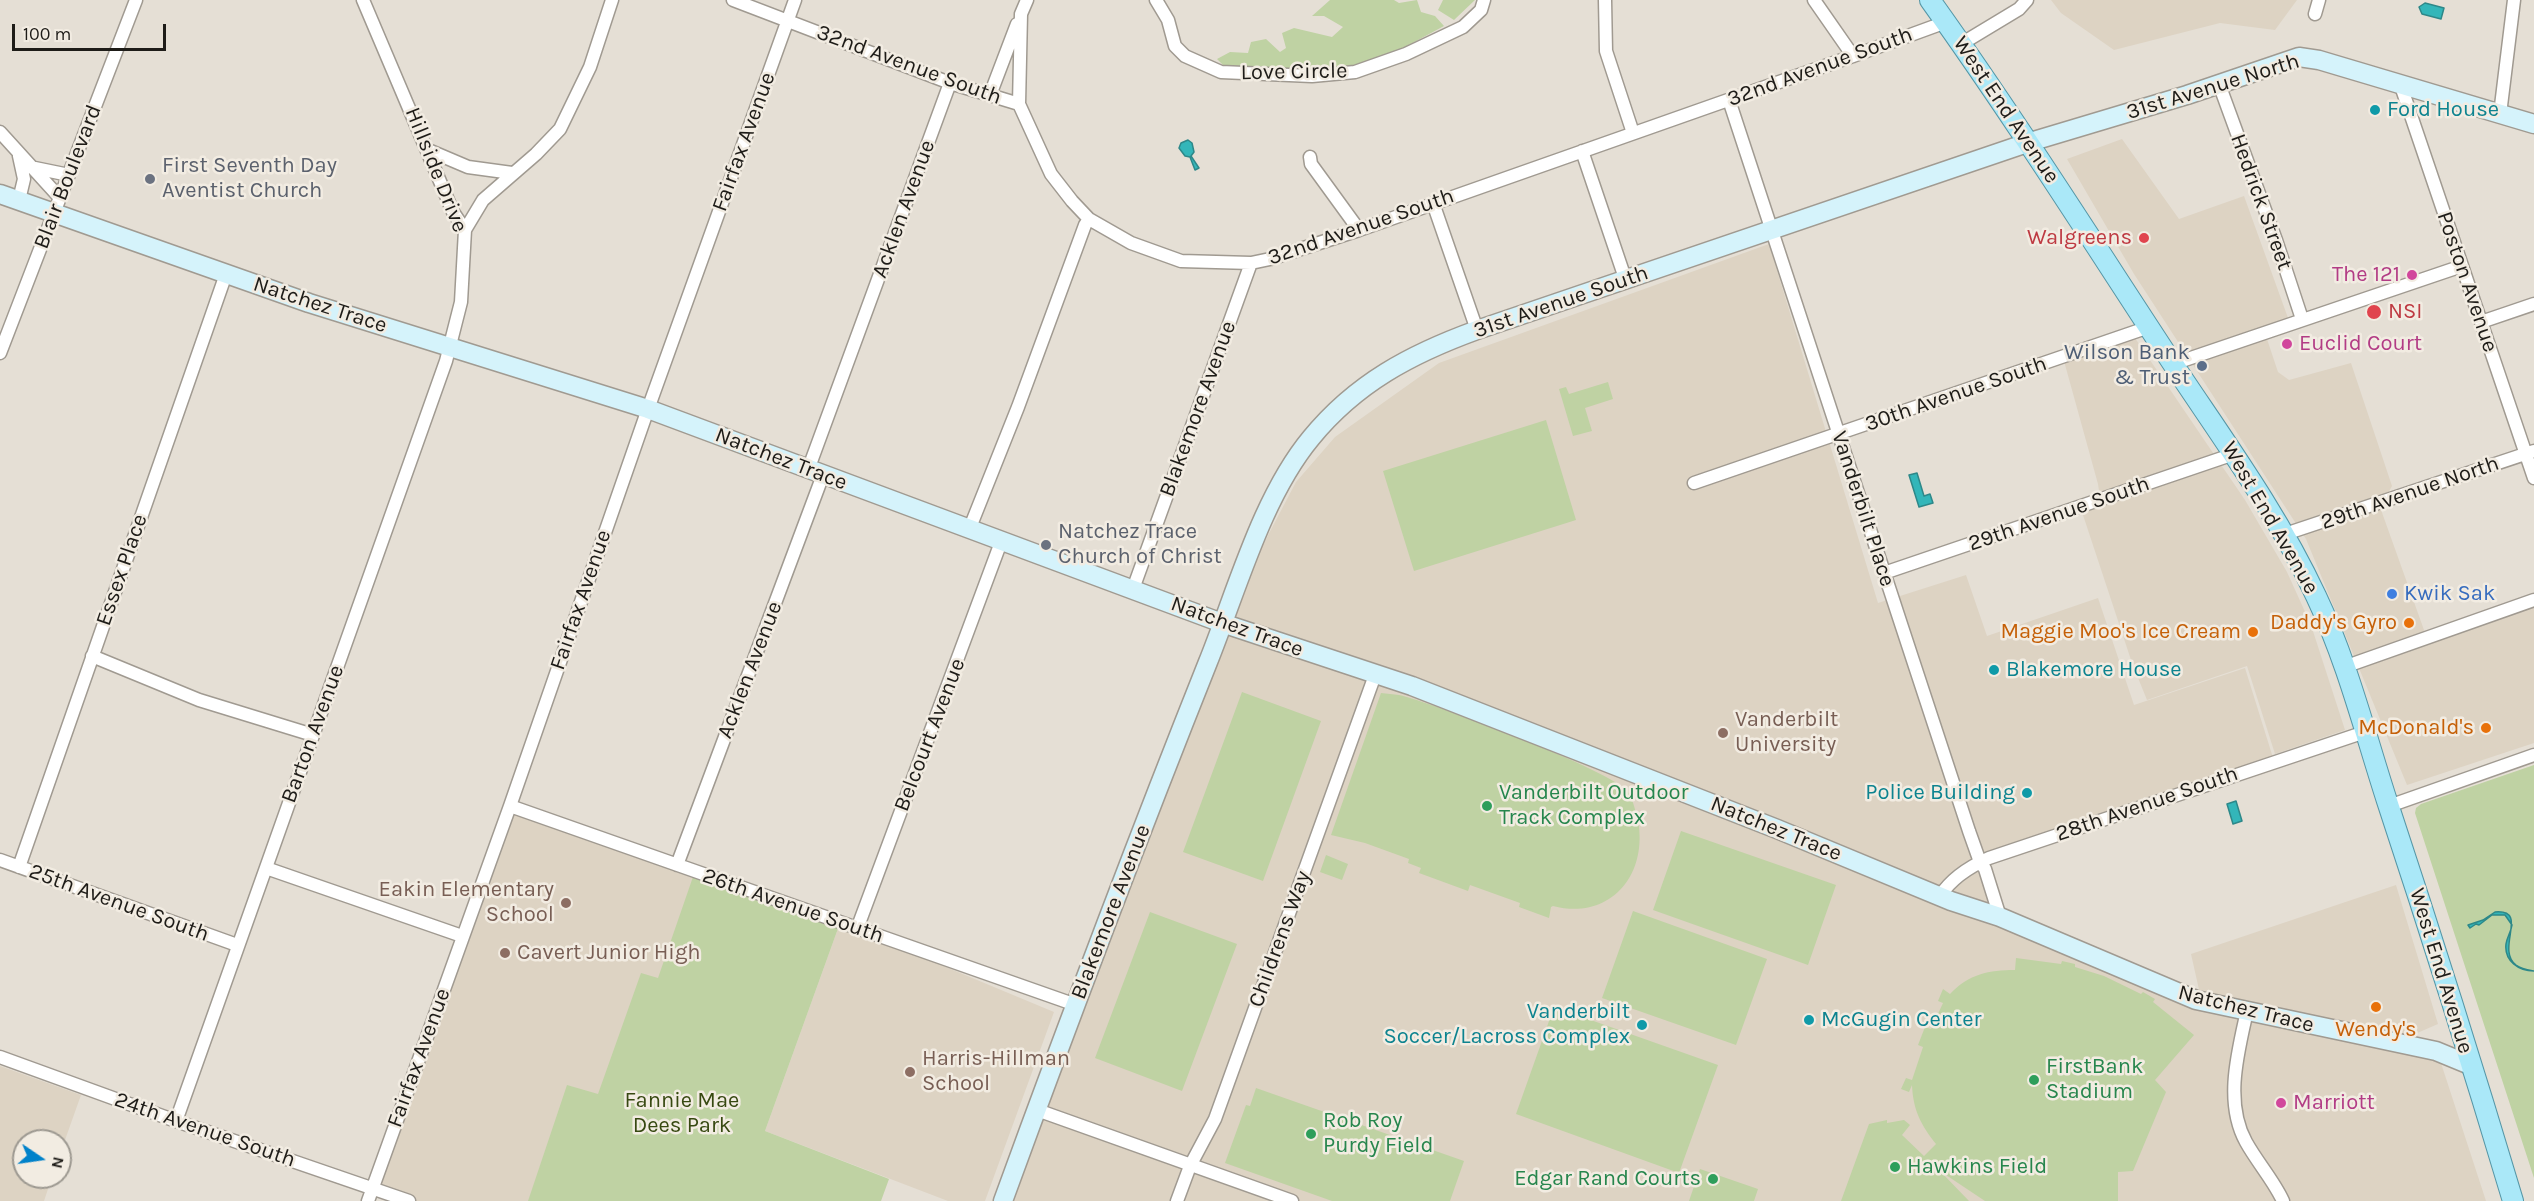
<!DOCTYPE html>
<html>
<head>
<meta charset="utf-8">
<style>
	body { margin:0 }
	#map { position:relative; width:2534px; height:1201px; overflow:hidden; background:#e5dfd5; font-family:Karla,sans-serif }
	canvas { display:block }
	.north { position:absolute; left:12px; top:1129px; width:60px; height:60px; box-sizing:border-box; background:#f2ece2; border:2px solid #9d9991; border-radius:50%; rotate:103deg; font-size:16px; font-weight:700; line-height:24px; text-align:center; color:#1e1c18 }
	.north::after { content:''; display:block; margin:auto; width:21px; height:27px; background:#0182ca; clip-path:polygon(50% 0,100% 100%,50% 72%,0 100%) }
	.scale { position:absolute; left:12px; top:24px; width:154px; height:27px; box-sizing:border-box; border:3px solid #1e1c18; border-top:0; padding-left:8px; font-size:18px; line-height:21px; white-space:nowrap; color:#1e1c18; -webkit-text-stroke:4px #f2ece2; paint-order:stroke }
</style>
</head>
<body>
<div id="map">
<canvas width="2534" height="1201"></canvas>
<div class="north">N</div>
<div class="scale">100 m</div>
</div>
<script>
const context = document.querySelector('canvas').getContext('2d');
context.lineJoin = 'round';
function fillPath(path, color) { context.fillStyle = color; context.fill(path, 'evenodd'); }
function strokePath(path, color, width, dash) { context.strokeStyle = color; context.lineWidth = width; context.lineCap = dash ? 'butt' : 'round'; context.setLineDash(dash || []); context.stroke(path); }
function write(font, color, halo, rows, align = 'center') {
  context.font = font + ' Karla,sans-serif'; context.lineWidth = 5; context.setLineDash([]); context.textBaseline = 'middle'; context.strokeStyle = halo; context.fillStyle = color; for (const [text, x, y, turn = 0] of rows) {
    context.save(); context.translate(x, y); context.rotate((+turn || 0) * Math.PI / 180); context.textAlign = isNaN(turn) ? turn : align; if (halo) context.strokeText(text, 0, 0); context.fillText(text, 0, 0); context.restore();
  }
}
fillPath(new Path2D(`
	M2051 0H2297L2275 30 2220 23 2114 50 2061 13Z
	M2122 139 2179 219 2244 196 2288 318 2263 327 2278 372 2289 380 2351 363 2392 486 2380 507 2429 644 2534 607V743L2407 785 2306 539 2134 274 2067 159Z
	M1769 244 1878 603 1966 575 1987 636 2098 598 2134 705 2245 668 2274 761 1981 861 2000 917 2169 990 2440 1060 2486 1201H1003L1222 623 1296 482 1335 437 1439 363Z
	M2135 338 2245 500 2287 572 2311 625 2345 730 2275 754 2247 666 2147 700 2132 663 2082 512 2101 504 2098 484 2064 361Z
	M510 806 722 881 613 1201H409L372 1188Z
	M2396 885 2438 1024 2408 1037 2200 994 2191 954Z
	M840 923 1054 1012 985 1201H948L765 1131Z
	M0 1066 81 1095 60 1154V1141H24V1177H52L44 1201H0Z`), '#ddd3c3');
fillPath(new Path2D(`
	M1330 0H1394L1399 3 1417 0 1421 12 1435 16 1444 26 1392 54 1339 70 1225 67 1217 59 1230 52 1248 53 1251 42 1266 39 1280 52 1286 48 1282 33 1294 28 1332 37 1343 27 1324 16H1312Z
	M1443 0H1475L1454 20 1438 10Z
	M1608 382 1613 399 1585 408 1592 431 1573 436 1559 389 1566 387 1569 394Z
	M1546 420 1576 520 1414 571 1383 471Z
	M1242 692 1321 721 1263 881 1183 852Z
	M1381 693C1387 694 1393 694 1399 695 1431 702 1613 771 1628 792 1634 801 1637 817 1639 827 1645 880 1607 920 1553 906L1551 907 1549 918 1519 907 1520 903 1470 885 1468 891 1419 873 1421 868 1408 863 1409 859 1365 843 1331 835Z
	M2534 765V1178L2415 813 2416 808 2421 804Z
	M1681 831 1836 885 1808 965 1653 910Z
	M1326 855 1348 864 1342 880 1320 872Z
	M695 871 840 923 765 1131 889 1179 881 1201H528L567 1085 598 1094 641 973 658 978Z
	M1633 911 1767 959 1736 1045 1602 998Z
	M1150 912 1237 944 1182 1091 1095 1058Z
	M2016 958 2061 964 2062 961 2075 964V967L2104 976 2141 994 2143 992 2155 999 2153 1002 2194 1035 2155 1080 2166 1092 2133 1171 2118 1172V1201H1985L1940 1171 1969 1201H1841L1869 1124 1887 1120V1123L1904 1120 1910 1125 1902 1135 1924 1156 1936 1144C1921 1125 1913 1110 1912 1085L1909 1092 1901 1089 1906 1078 1912 1080 1923 1047 1918 1045 1925 1027 1931 1029 1943 1003 1938 1001 1943 989 1950 994C1969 974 1989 970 2015 970Z
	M1554 1007 1718 1065 1679 1173 1516 1114Z
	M1256 1088 1464 1161 1450 1201H1332L1225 1163 1246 1105 1250 1106Z
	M1700 1169 1758 1189 1754 1201H1689Z`), '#bfd2a3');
const water = new Path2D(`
	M2425 3 2444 8 2441 19 2422 14 2419 7Z
	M1188 140 1192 143 1194 152 1191 156 1199 168 1195 170 1190 157 1185 156 1179 148 1181 143Z
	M1917 473 1924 496 1930 494 1933 503 1919 507 1909 475Z
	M2236 801 2242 821 2233 824 2227 804Z
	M2495 912C2530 909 2495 949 2516 965 2522 969 2529 970 2534 971 2519 971 2504 961 2506 944 2507 937 2511 932 2512 925L2505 915H2492L2479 925 2476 924 2470 928 2468 925 2483 920Z`);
fillPath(water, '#33b6b9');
strokePath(water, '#2d8889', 1.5);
const minor = new Path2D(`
	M733 0 950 83 1019 104 1051 174 1072 201 1089 219 1131 243 1181 261 1251 263 1270 259 1359 230 1853 56 1946 22
	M1156 0 1168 20 1175 46 1185 56 1221 72 1312 76 1355 72 1406 54 1463 27 1481 10 1484 0
	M1605 0 1606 51 1633 133
	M1814 0 1853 56
	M2315 14 2319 0
	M1961 44 2019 9 2027 0
	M2219 84 2276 240 2302 319
	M2401 86 2534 478
	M990 95 1017 24
	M1729 100 1969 831 1980 862 1985 869 2000 917
	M1019 104 1021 14 1027 0
	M2500 114 2514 0
	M0 132 60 198
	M428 150 468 167 512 173
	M1582 151 1626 281
	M19 156 24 179 19 200
	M1310 157 1311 164 1359 230
	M30 167 69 175
	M1433 203 1477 330
	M465 230 483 200 536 154 560 129 590 67 612 0
	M2481 322 2534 304
	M0 353 136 0
	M2173 364 2462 266
	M808 470 950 83
	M1694 483 2149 327
	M969 530 1018 407 1085 225 1089 219
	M2285 534 2534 451
	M1884 573 2234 454
	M1133 589 1251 263
	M92 656 199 700 313 735
	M2344 667 2534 600
	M510 806 1076 1005
	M2389 806 2534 755
	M0 860 237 945
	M677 865 823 475
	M19 867 226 274
	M266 868 462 936
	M1940 896C1951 879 1971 866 1989 858L2365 732
	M857 929 1001 542
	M2247 1011C2238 1052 2224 1102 2246 1142 2257 1162 2274 1181 2283 1201
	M0 1057 176 1121 409 1201
	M1037 1110 1292 1201
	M176 1121 446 361 461 302 465 230 453 212 363 0
	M368 1201 510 806 648 409 795 0
	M1177 1201 1190 1166 1215 1119 1375 675`);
const secondary = new Path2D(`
	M0 194 309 303 648 409 1222 623 1412 686 1777 829 1951 901 2000 917 2196 1000 2436 1051 2470 1065
	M1003 1201C1069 1020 1137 840 1208 662 1237 590 1262 497 1311 438 1356 383 1411 354 1477 330L2030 142 2187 95 2299 57 2319 60 2534 124`);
const primary = new Path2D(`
	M1930 0C2013 116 2089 236 2167 355 2219 434 2276 510 2316 596 2347 661 2365 733 2387 801 2431 934 2473 1067 2513 1201`);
strokePath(minor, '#a09a91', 15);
strokePath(secondary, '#a09a91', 21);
strokePath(primary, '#5596a6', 22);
strokePath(minor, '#fff', 12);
strokePath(secondary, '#d5f3fb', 18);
strokePath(primary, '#aae8f8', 20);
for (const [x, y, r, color] of [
	[2375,110,6,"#0f9aa8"],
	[150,179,6,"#6b7280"],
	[2144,238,6,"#e0444e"],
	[2412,275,6,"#d1479c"],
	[2374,312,8,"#e0444e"],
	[2287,344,6,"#d1479c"],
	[2202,366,6,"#5c6f8a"],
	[1046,545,6,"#6b7280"],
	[2392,594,6,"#3f7fe0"],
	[2409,623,6,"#e8710a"],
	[2253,632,6,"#e8710a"],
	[1994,670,6,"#0f9aa8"],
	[2486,728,6,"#e8710a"],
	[1723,733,6,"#8d6e63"],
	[2027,793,6,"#0f9aa8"],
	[1487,806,6,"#2e9e5b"],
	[566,903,6,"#8d6e63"],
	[505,953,6,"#8d6e63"],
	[2376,1007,6,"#e8710a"],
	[1809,1020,6,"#0f9aa8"],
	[1642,1025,6,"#0f9aa8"],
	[910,1072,6,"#8d6e63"],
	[2034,1080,6,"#2e9e5b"],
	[2281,1103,6,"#d1479c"],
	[1311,1134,6,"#2e9e5b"],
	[1895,1167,6,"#2e9e5b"],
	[1713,1179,6,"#2e9e5b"]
]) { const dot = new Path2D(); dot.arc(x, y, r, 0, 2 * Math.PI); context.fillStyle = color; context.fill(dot); strokePath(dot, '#f2ece2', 2); }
write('22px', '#1e1c18', '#f2ece2', [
	["32nd Avenue South",909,65,20],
	["32nd Avenue South",1820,67,-20],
	["Love Circle",1294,72,-1],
	["31st Avenue North",2213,87,-17],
	["West End Avenue",2006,110,56],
	["Fairfax Avenue",744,142,-70],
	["Hillside Drive",436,170,68],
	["Blair Boulevard",68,177,-69],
	["Hedrick Street",2261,202,70],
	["Acklen Avenue",904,209,-70],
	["32nd Avenue South",1361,227,-19],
	["Poston Avenue",2467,282,71],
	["31st Avenue South",1561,302,-19],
	["Natchez Trace",320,305,18],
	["30th Avenue South",1956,394,-19],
	["Blakemore Avenue",1198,409,-70],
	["Natchez Trace",781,459,21],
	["29th Avenue North",2410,493,-19],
	["Vanderbilt Place",1863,509,72],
	["29th Avenue South",2059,514,-19],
	["West End Avenue",2270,518,60],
	["Essex Place",122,570,-71],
	["Fairfax Avenue",581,600,-71],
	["Natchez Trace",1237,627,20],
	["Acklen Avenue",750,670,-69],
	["Barton Avenue",313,734,-70],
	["Belcourt Avenue",930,735,-69],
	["28th Avenue South",2147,804,-19],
	["Natchez Trace",1776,829,22],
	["25th Avenue South",119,903,20],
	["26th Avenue South",793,906,19],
	["Blakemore Avenue",1111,912,-69],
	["Childrens Way",1280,939,-70],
	["West End Avenue",2441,971,73],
	["Natchez Trace",2246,1009,14],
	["Fairfax Avenue",419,1058,-70],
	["24th Avenue South",205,1130,19]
]);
write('22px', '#0d838f', '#f2ece2', [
	["Ford House",2387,110],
	["Blakemore House",2006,670],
	["Police Building",2015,793,"right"],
	["Vanderbilt",1630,1012,"right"],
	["Soccer/Lacross Complex",1630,1037,"right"],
	["McGugin Center",1821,1020]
], 'left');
write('22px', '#5b616d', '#f2ece2', [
	["First Seventh Day",162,166],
	["Aventist Church",162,191],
	["Natchez Trace",1058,532],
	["Church of Christ",1058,557]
], 'left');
write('22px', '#be3a42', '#f2ece2', [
	["Walgreens",2132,238],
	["NSI",2388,312,"left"]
], 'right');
write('22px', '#b23c85', '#f2ece2', [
	["The 121",2400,275,"right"],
	["Euclid Court",2299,344],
	["Marriott",2293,1103]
], 'left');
write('22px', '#4e5e75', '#f2ece2', [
	["Wilson Bank",2190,353],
	["& Trust",2190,378]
], 'right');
write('22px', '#366cbe', '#f2ece2', [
	["Kwik Sak",2404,594]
], 'left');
write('22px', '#c56008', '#f2ece2', [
	["Daddy's Gyro",2397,623],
	["Maggie Moo's Ice Cream",2241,632],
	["McDonald's",2474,728],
	["Wendy's",2376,1030,"center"]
], 'right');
write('22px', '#785e54', '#f2ece2', [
	["Vanderbilt",1735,720],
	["University",1735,745],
	["Eakin Elementary",554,890,"right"],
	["School",554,915,"right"],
	["Cavert Junior High",517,953],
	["Harris-Hillman",922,1059],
	["School",922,1084]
], 'left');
write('22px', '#27864d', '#f2ece2', [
	["Vanderbilt Outdoor",1499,793],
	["Track Complex",1499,818],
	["FirstBank",2046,1067],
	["Stadium",2046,1092],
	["Rob Roy",1323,1121],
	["Purdy Field",1323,1146],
	["Hawkins Field",1907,1167],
	["Edgar Rand Courts",1701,1179,"right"]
], 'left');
write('22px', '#374911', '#f2ece2', [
	["Fannie Mae",682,1101],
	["Dees Park",682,1126]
]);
</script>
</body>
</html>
